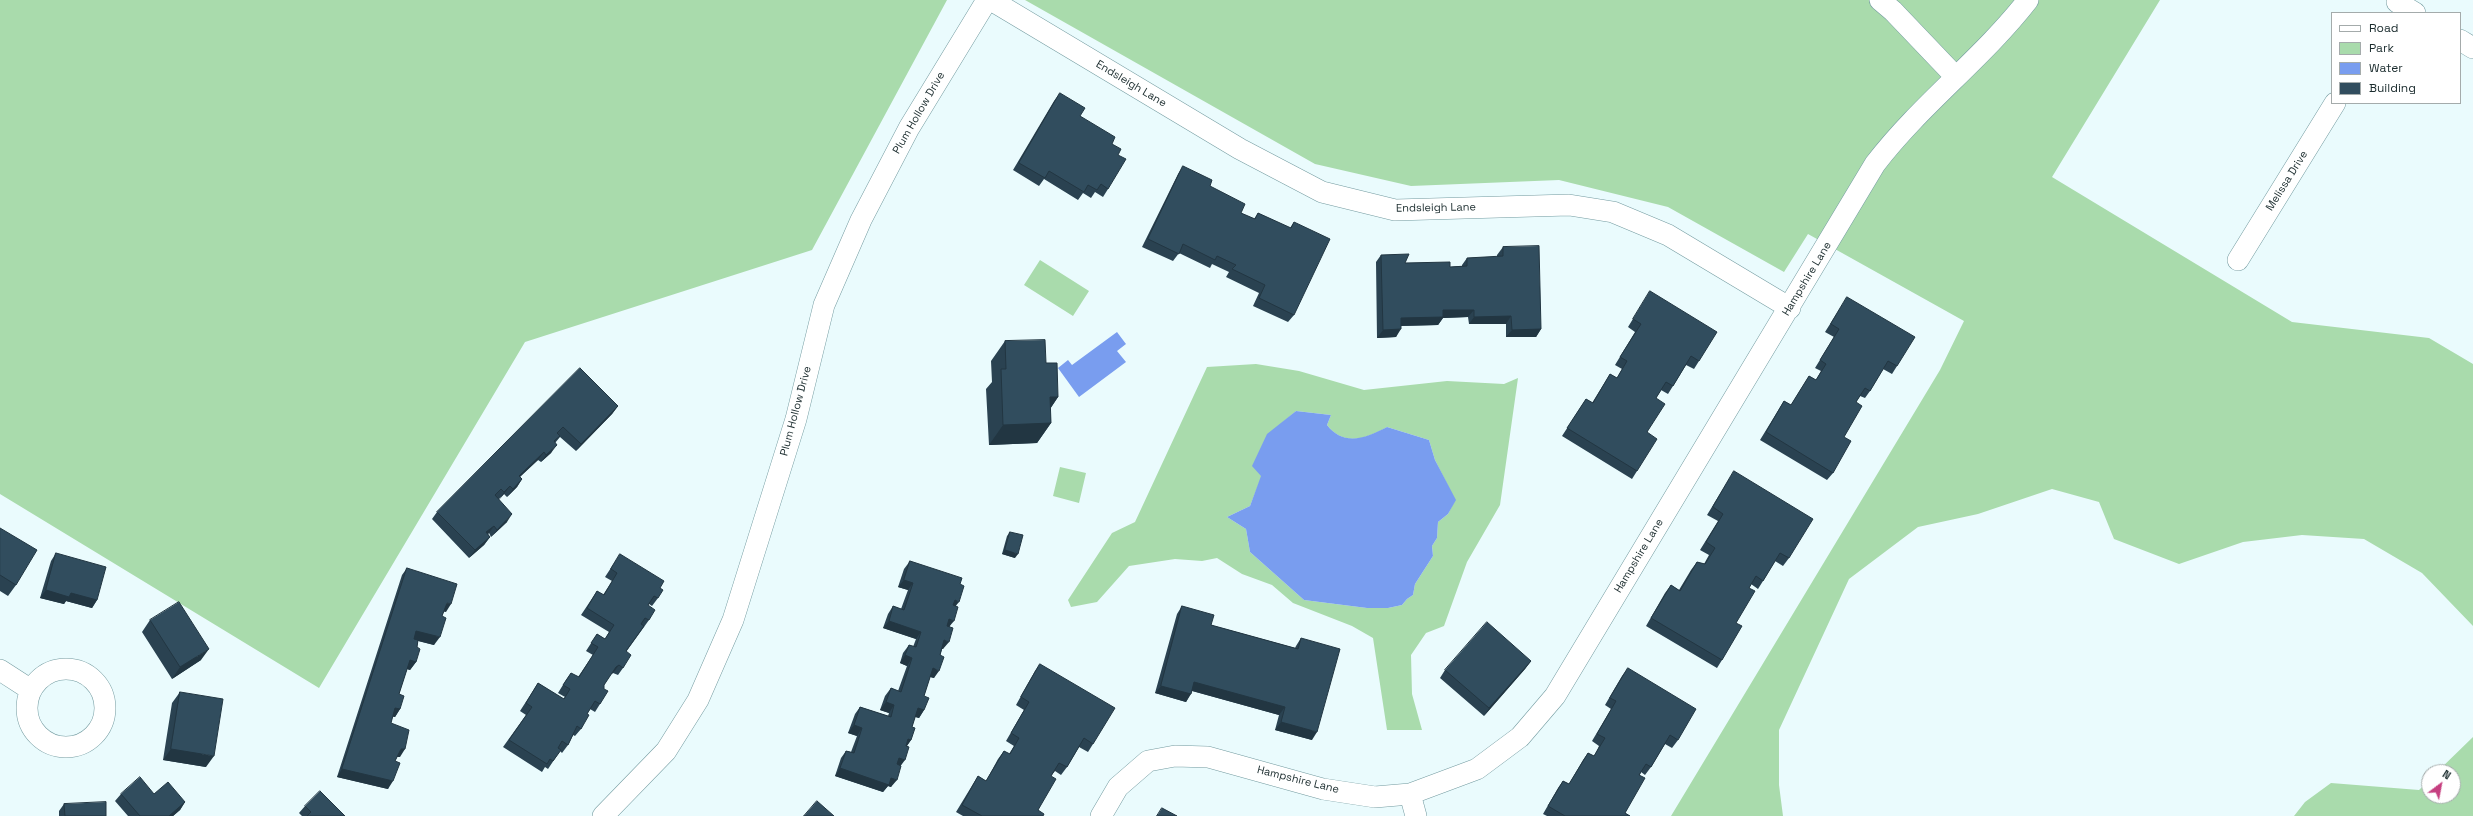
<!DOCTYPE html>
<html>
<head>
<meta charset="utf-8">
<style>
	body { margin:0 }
	#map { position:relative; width:2473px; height:816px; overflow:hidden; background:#eafbfd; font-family:"Space Grotesk",sans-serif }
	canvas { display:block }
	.legend { position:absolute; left:2331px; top:12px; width:130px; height:92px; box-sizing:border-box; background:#fff; border:1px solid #a4abab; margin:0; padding:5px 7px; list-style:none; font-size:12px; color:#1b2c2e }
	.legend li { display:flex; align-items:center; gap:8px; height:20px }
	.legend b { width:20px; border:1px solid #a4abab }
	.north { position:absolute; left:2421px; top:764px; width:40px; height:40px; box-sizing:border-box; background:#fff; border:1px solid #a4abab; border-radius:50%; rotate:32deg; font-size:11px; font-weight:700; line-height:16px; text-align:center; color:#1b2c2e }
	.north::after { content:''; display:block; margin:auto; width:14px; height:18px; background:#c63f80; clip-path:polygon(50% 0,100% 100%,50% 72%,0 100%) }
</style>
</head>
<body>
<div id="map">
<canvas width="2473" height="816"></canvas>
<ul class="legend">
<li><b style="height:5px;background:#fff"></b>Road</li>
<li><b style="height:11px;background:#a9dbac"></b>Park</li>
<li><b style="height:11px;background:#799def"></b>Water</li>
<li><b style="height:11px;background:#314d5e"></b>Building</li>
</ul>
<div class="north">N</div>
</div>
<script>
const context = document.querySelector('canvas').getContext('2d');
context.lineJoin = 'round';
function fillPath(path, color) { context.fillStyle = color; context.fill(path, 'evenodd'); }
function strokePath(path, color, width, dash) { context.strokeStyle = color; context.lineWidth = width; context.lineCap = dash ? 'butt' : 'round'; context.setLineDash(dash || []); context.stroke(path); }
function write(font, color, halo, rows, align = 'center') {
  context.font = font + ' "Space Grotesk",sans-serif'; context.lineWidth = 4; context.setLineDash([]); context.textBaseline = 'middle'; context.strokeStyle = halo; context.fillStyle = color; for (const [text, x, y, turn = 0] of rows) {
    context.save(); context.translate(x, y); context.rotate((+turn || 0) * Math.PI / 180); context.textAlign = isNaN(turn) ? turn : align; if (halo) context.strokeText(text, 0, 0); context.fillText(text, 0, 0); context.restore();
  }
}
fillPath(new Path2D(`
	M0 0H947L812 250 525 342 319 688 0 494Z
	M1025 0H2160L2052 177 2292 322 2429 338 2473 364V626L2422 573 2364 539 2302 535 2243 542 2179 564 2114 539 2099 502 2052 489 1978 514 1918 527 1849 579 1779 730V785L1783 816H1671L1940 370 1964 321 1808 234 1784 272 1668 207 1559 180 1411 186 1315 164Z
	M1040 260 1089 291 1073 316 1024 285Z
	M1256 364 1299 371 1364 390 1447 381 1504 384 1518 378 1500 505 1467 562 1444 626 1426 633 1411 655 1412 694 1422 730H1387L1373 638 1352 626 1293 603 1272 585 1242 574 1217 558 1202 561 1175 559 1129 566 1097 602 1071 607 1068 600 1112 533 1135 522 1207 367ZM1296 411 1331 415 1327 425C1344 447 1366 439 1387 427L1429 440 1435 460 1455 500 1448 514 1438 522 1437 538 1432 546 1433 556 1415 584 1413 595 1407 599 1402 605 1388 608H1367L1304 600 1250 552 1246 529 1227 517 1250 506 1283 422Z
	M1060 467 1086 473 1079 503 1053 496Z
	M2473 737V816H2294L2305 802 2331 783 2419 790 2429 780V796H2453V772H2437Z`), '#a9dbac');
fillPath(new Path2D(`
	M1117 332 1126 344 1117 351 1126 362 1079 397 1058 368 1068 360 1072 365Z
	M1296 411 1331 415 1327 425C1344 447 1366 438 1387 427L1429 440 1435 460 1456 500 1448 514 1438 522 1437 538 1432 546 1433 556 1415 584 1413 595 1407 599 1402 605 1388 608H1367L1304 600 1250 552 1246 529 1227 517 1250 506 1261 476 1252 466 1267 434Z`), '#799def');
const street = new Path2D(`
	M991 0 1240 149 1322 192 1395 210 1569 205 1613 212 1668 235 1790 308
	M1880 0 1893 11 1955 76
	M2397 2 2415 13
	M2460 40 2473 48
	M2238 260 2335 103
	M27 708a39 39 0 1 1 78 0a39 39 0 1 1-78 0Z
	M0 670 31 690
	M1410 794 1416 816
	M603 816 666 751 698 700 733 620 796 419 824 305 861 220 909 128 987 0
	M1101 816 1118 787 1148 761 1175 756 1208 757 1323 789 1375 797 1410 794 1477 769 1520 737 1555 696 1875 164C1921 104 1982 59 2028 0`);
strokePath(street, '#739ba0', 22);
strokePath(street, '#fff', 21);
fillPath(new Path2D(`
	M1060 93 1080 116 1112 144 1118 155 1108 189 1103 197 1095 192 1091 198 1083 193 1078 200 1044 179 1039 186 1013 170 1054 101Z
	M1183 166 1210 186 1241 213 1254 219 1258 213 1290 228 1294 222V315L1288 322 1253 306 1259 293 1226 277 1229 272 1212 264 1210 268 1179 253 1173 261 1142 247 1178 174Z
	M1503 247 1541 329 1536 337H1506V324H1469L1468 317 1443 318 1438 325 1401 326 1396 337 1377 338 1376 262 1381 255 1405 263 1450 267 1462 266V265L1467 258 1497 257V255Z
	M1650 291 1699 361 1694 369 1686 365 1668 394 1661 390 1656 398 1637 471 1632 479 1562 436 1586 399 1592 403 1610 374 1617 378 1622 369 1615 365 1635 332 1628 327Z
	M1847 297 1897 366 1892 374 1883 369 1870 391 1865 398 1860 396 1856 402 1844 437 1833 473 1827 480 1760 440 1779 409 1784 401 1791 405 1809 376 1816 380 1821 371 1815 368 1834 337 1825 332 1842 305Z
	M1005 341 1046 363 1058 397 1050 409 1051 423 1037 443 989 445 986 389 992 382 991 361Z
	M580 368 618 406 612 414 576 451 560 437 555 443 551 453 541 462 538 460 520 477 522 479 517 487 507 497 504 494 499 499 507 522 491 537 489 533 488 534 490 537 484 545 469 558 432 519 437 512Z
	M1734 471 1789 558 1783 566 1775 561 1763 581 1758 589 1751 584 1749 588 1722 660 1717 668 1646 626 1665 593 1671 585 1679 590 1691 570 1697 562 1704 564 1709 555 1700 550 1718 521 1707 515 1729 479Z
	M0 528 16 585 8 596 0 591Z
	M1010 532 1015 558 1002 554 1007 536Z
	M56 553 97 600 92 608 66 601 64 604 40 598 51 561Z
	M620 554 660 588 658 598 652 606 649 604 648 605 649 620 626 652 623 668 618 675 613 673 611 674 604 685 600 704 595 712 590 709 587 714 581 729 575 736 573 735 568 745 562 753 560 751 548 769 545 767 542 772 503 747 526 715 520 711 538 683 563 699 565 697 558 693 566 680 571 673 578 677 593 655 586 651 597 634 605 639 609 632 581 615 597 591 603 595 612 581 605 577Z
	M910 561 960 584 956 606 943 649H942L934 678 930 677 924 696V710L919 718 915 717 912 727 911 740 907 746 901 765 891 787 888 786 883 792 835 776 841 758 846 751 851 752 857 736 848 733 855 714 860 707 888 716 889 713 880 710 885 696 891 688 898 691 907 666 900 663 903 653 909 645 913 647 916 639 883 628 888 614 893 606 901 609 908 590 898 587 904 569Z
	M407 568 446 612 444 611 442 616 434 645 418 641 417 647 416 662 410 670 407 669 399 694 400 709 395 717 392 716 391 723 400 757H397L395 761 388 789 337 777 402 575Z
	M1182 606 1211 625 1295 648 1296 646 1301 638 1312 740 1275 730 1279 715 1192 691 1186 702 1155 693 1177 614Z
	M150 620 201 660 172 679 142 632Z
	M1531 661 1525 669 1484 716 1440 678 1445 670Z
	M1040 664 1093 744 1088 752 1079 747 1067 767 1061 775 1055 771 1051 776 1038 810 1043 816H963L956 812 973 784 978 776 986 781 998 759 1004 751 1009 754 1014 746 1006 741 1024 710 1016 705 1035 671Z
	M1628 668 1678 740 1672 748 1665 744 1651 767 1645 775 1641 772 1625 813 1630 816H1547L1543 814 1558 788 1563 781 1569 784 1583 760 1588 753 1594 756 1599 746 1592 741 1611 709 1605 705 1622 676Z
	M180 692 206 767 163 760 172 703Z
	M121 794H154L185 802 180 810 173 816H128L115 801Z
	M64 804 106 816H59V811Z
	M305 806 345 816H302L299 813Z`), '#2a4251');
fillPath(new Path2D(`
	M1443 310H1474L1468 317 1443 318 1438 325 1396 326 1401 318Z
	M1511 316 1506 324H1469L1474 317Z
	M1401 329 1396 337 1377 338 1383 330Z
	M1541 329 1536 337H1506L1512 330Z
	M1050 397H1058L1044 418Z
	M618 406 612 414 576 451 581 444Z
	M1051 423 1037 443 989 445 1003 425Z
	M557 445 551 453 541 462 546 455Z
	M544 452 538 460 513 483 519 476Z
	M522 479 517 487 507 497 513 489Z
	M510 486 504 494 499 500 504 492Z
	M512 514 507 522 491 537 497 530Z
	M494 526 489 533 481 540 486 532Z
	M490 537 484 545 469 558 475 550Z
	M1005 550 1018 554 1015 558 1002 554Z
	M904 580 913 583 908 590 898 587Z
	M46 590 71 593 97 600 92 608 66 601 64 604 40 598Z
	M955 600 959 602 953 609 949 608Z
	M447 603 451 604 446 612 441 611Z
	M949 619 954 621 948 628 944 627Z
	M889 621 921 632 916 639 883 628Z
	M416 631 440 637 434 645 411 639Z
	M944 640 949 642 943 649 939 648Z
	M209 649 201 660 172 679 180 667Z
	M905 655 912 658 907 666 900 663Z
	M410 660 416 662 410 670 404 668Z
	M1531 661 1525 669 1484 716 1489 708Z
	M619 665 613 673 610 675 616 667Z
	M933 668 939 671 934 678 927 676Z
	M1194 682 1285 707 1279 715 1189 690Z
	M1161 686 1191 694 1186 702 1155 693Z
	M886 702 894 705 889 713 880 710Z
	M395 708 400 709 395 717 389 716Z
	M918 708 924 710 919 718 913 716Z
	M1281 722 1317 732 1312 740 1275 730Z
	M854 725 862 728 857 736 848 733Z
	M908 739 911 740 906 747 902 746Z
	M171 749 214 756 206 767 163 760Z
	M401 749H405L400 757 395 756Z
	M899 758 905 760 899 768 894 766Z
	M840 768 891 778 897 780 891 787 888 786 883 792 835 776Z
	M342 769 393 781 388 789 337 777Z
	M185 802 180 810 173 816H169Z`), '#223642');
const building = new Path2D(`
	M1060 93 1085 108 1080 116 1115 137 1112 144 1121 149 1118 155 1126 159 1108 189 1101 184 1097 190 1088 185 1084 192 1049 171 1045 178 1019 163Z
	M1183 166 1212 180 1210 186 1245 204 1241 213 1255 219 1258 213 1291 228 1294 222 1330 239 1294 315 1259 298 1265 285 1232 269 1236 265 1217 256 1215 260 1183 244 1179 254 1148 239Z
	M1539 246 1541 329 1512 330 1511 316 1474 317V310H1443V317L1401 318V329L1383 330 1381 255 1409 254 1405 263 1450 262V267L1467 266V258L1503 256V247Z
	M1650 291 1717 332 1699 361 1691 356 1673 386 1666 382 1656 398 1665 404 1647 432 1657 439 1637 471 1567 428 1586 399 1593 403 1610 374 1617 378 1627 361 1620 357 1641 324 1633 319Z
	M1847 297 1915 337 1897 366 1888 361 1870 391 1865 388 1856 402 1862 406 1844 437 1851 441 1833 473 1766 432 1784 401 1791 405 1809 376 1816 380 1826 364 1820 360 1839 329 1831 324Z
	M1045 340 1046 363H1057L1058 397H1050L1051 423 1003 425 1001 369H1006L1005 341Z
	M580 368 618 406 581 444 563 427 557 433 560 436 554 441 557 445 546 455 544 452 519 476 522 479 513 489 510 486 504 492 501 489 495 495 512 514 497 530 494 526 486 532 490 537 475 550 437 512Z
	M1734 471 1813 519 1789 558 1780 553 1763 581 1756 576 1749 588 1755 591 1736 623 1742 626 1722 660 1651 618 1671 585 1680 591 1697 562 1705 564 1715 548 1706 542 1723 514 1713 507Z
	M0 528 37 550 16 585 0 575Z
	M1010 532 1023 535 1018 554 1005 550Z
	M56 553 106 567 97 600 71 593 69 597 46 590Z
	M620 554 664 581 660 588 663 590 658 598 654 596 648 605 655 610 649 620 645 618 641 624 644 626 626 651 631 655 623 668 619 665 616 667 604 685V689L608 691 600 704 595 701 587 714 589 715 581 729 577 726 568 745 562 741 558 748 561 750 553 761 550 759 547 764 509 740 532 707 526 703 538 683 564 699 570 689 563 685 571 673 579 677 598 647 591 643 597 634 605 639 614 625 587 608 597 591 604 595 617 573 611 569Z
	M910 561 962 578 960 584 964 586 959 602 955 600 953 605 958 607 954 621 949 619 947 626 953 628 949 642 944 640 940 655 944 657 939 671 933 668 924 696 929 698 924 710 918 708 912 727 915 728 911 740 908 739 906 746 909 747 905 760 899 758 897 764 901 766 897 780 891 778 889 785 840 768 846 751 854 753 862 728 854 725 860 707 891 717 894 705 886 702 891 688 901 692 912 658 905 655 909 645 916 647 921 632 889 621 893 606 904 610 913 583 904 580Z
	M407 568 457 584 451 604 447 603 442 616 446 618 440 637 416 631 414 639 418 640 417 647 420 649 416 662 410 660 399 694 404 696 400 709 395 708 391 723 409 730 405 749H401L395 761 400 763 393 781 342 769Z
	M179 602 209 649 180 667 150 620Z
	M1182 606 1214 615 1211 625 1298 649 1301 638 1340 649 1317 732 1281 722 1285 707 1194 682 1191 694 1161 686Z
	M1487 622 1531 661 1489 708 1445 670Z
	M1040 664 1115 708 1093 744 1084 738 1067 767 1059 763 1051 776 1056 779 1038 810 1044 814 1043 816H982L962 805 978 776 986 781 1004 751 1010 754 1019 738 1011 733 1029 702 1021 697Z
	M1628 668 1696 709 1678 740 1670 735 1651 767 1646 764 1639 775 1645 778 1625 813 1630 816H1565L1548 806 1563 781 1569 784 1588 753 1594 756 1605 738 1597 734 1616 701 1610 698Z
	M180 692 223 699 214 756 171 749Z
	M140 777 154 794 168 782 185 802 169 816H140L121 794Z
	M320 791 345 816H307L311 812 305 806Z
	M817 801 834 816H804Z
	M106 802V816H65L64 804Z
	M1162 808 1177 816H1157Z`);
fillPath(building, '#314d5e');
strokePath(building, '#223642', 1);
write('11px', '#1b2c2e', '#fff', [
	["Endsleigh Lane",1131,84,31],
	["Plum Hollow Drive",919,113,-60],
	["Melissa Drive",2287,181,-58],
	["Endsleigh Lane",1436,208,-1],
	["Hampshire Lane",1807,279,-59],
	["Plum Hollow Drive",796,411,-75],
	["Hampshire Lane",1639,556,-59],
	["Hampshire Lane",1298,780,14]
]);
</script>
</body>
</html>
